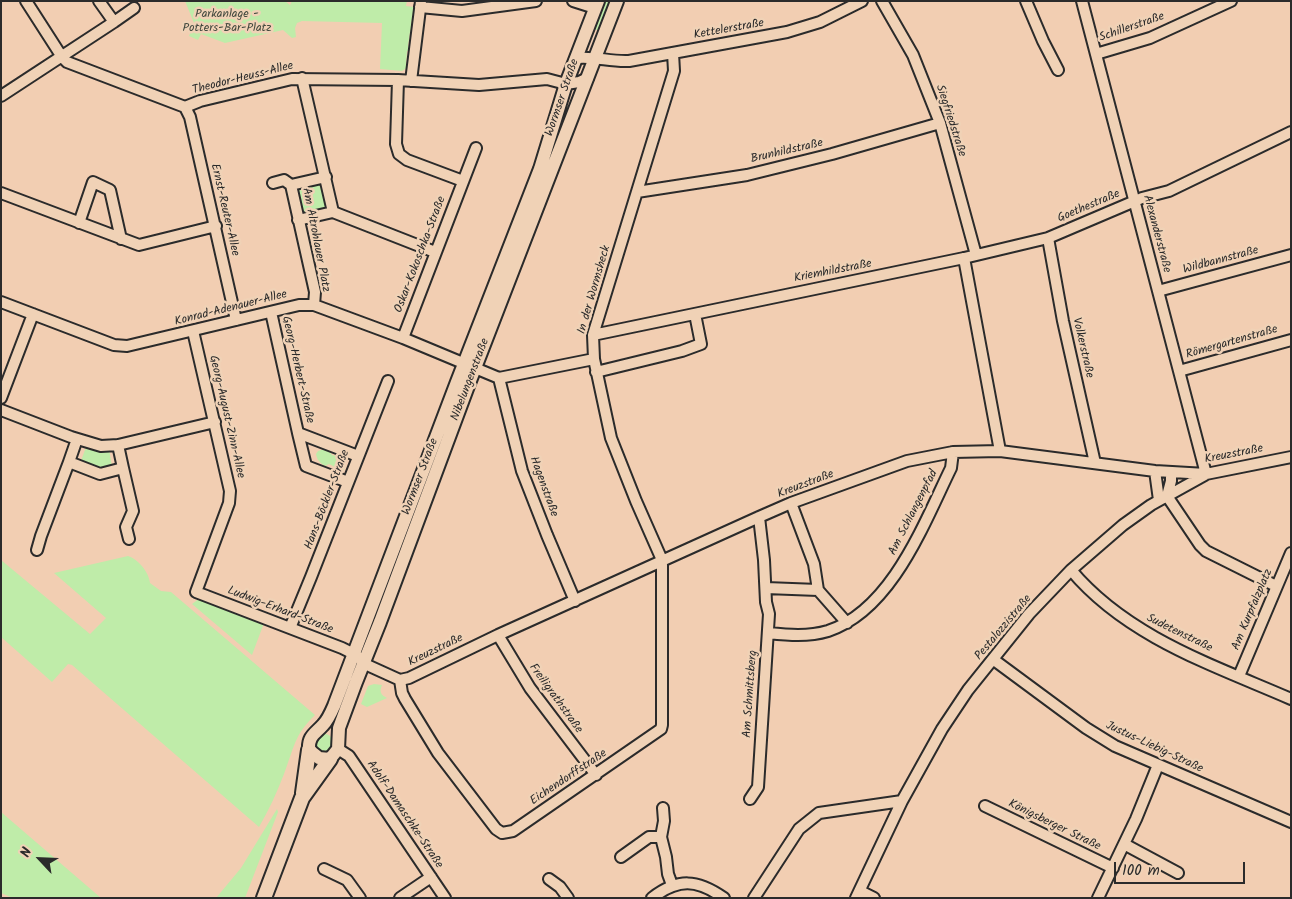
<!DOCTYPE html>
<html>
<head>
<meta charset="utf-8">
<style>
	body { margin:0 }
	#map { position:relative; width:1292px; height:899px; overflow:hidden; background:#f2ceb2; font-family:Kalam,sans-serif }
	canvas { display:block }
	.frame { position:absolute; inset:0; border:2px solid #2b2b2b; pointer-events:none }
	.north { position:absolute; left:15px; top:834px; width:50px; height:50px; -webkit-text-stroke:4px #f0d2b6; paint-order:stroke; rotate:295deg; font-size:14px; font-weight:700; line-height:20px; text-align:center; color:#2b2b2b }
	.north::after { content:''; display:block; margin:auto; width:18px; height:22px; background:#2b2b2b; clip-path:polygon(50% 0,100% 100%,50% 72%,0 100%) }
	.scale { position:absolute; left:1114px; top:862px; width:131px; height:22px; box-sizing:border-box; border:2px solid #2b2b2b; border-top:0; padding-left:6px; font-size:15px; line-height:18px; white-space:nowrap; color:#2b2b2b; -webkit-text-stroke:4px #f0d2b6; paint-order:stroke }
</style>
</head>
<body>
<div id="map">
<canvas width="1292" height="899"></canvas>
<div class="frame"></div>
<div class="north">N</div>
<div class="scale">100 m</div>
</div>
<script>
const context = document.querySelector('canvas').getContext('2d');
context.lineJoin = 'round';
function fillPath(path, color) { context.fillStyle = color; context.fill(path, 'evenodd'); }
function strokePath(path, color, width, dash) { context.strokeStyle = color; context.lineWidth = width; context.lineCap = dash ? 'butt' : 'round'; context.setLineDash(dash || []); context.stroke(path); }
function write(font, color, halo, rows, align = 'center') {
  context.font = font + ' Kalam,sans-serif'; context.lineWidth = 5; context.setLineDash([]); context.textBaseline = 'middle'; context.strokeStyle = halo; context.fillStyle = color; for (const [text, x, y, turn = 0] of rows) {
    context.save(); context.translate(x, y); context.rotate((+turn || 0) * Math.PI / 180); context.textAlign = isNaN(turn) ? turn : align; if (halo) context.strokeText(text, 0, 0); context.fillText(text, 0, 0); context.restore();
  }
}
fillPath(new Path2D(`
	M185 1H285L290 5 292 1H407L406 6 414 7 411 26 414 27 413 32H410L408 46 411 47V51H407L406 66 408 67 402 71 380 69 382 23 302 21 297 23 295 28 296 37 292 38 283 30 225 43 201 34 198 40 189 36 194 23Z
	M605 1H614L603 32 594 29Z
	M321 181 326 207 301 213 294 187Z
	M86 447 98 451 109 449 112 467 101 470 81 461Z
	M324 449 329 451 332 455 345 458C346 467 346 469 339 474L335 472 336 469 333 466 329 464 325 466C320 463 317 460 316 454L318 451Z
	M128 556C138 559 149 572 150 583L161 591 171 592 315 715C294 735 294 748 284 774 277 792 269 810 259 827L72 665 68 664 52 682 1 637V560L90 634 106 618 54 573Z
	M200 598 264 623 252 655 192 604Z
	M374 684 382 685C379 692 381 695 387 698L367 707 361 704 368 686Z
	M321 734C330 733 333 738 335 746L326 755 315 749 314 742Z
	M277 809 278 812 245 898H216L241 868Z
	M1 812 101 898H13L1 893Z`), '#bfeca9');
const minor = new Path2D(`
	M26 1 62 57 67 62 185 107 200 101 292 79 398 80 479 85 547 79 566 84 579 82 588 78
	M573 1 595 8
	M882 1 913 55 940 123 976 255
	M1026 1 1043 41 1058 70
	M1082 1 1206 474
	M420 7 462 11 536 1
	M114 22 134 8
	M1096 54 1150 38 1231 1
	M576 58C596 56 609 62 629 61L787 32 820 22 862 1
	M302 78 333 212
	M398 80 396 144 399 154 407 160 463 181
	M411 81 421 1
	M1 96 114 22 99 1
	M185 107 190 117 236 320
	M273 183 284 180 291 185
	M291 185 315 292 314 305
	M291 185 326 177
	M637 192 747 175 832 154 940 123
	M1 193 139 245 216 226
	M298 220 333 212 435 252
	M79 223 93 182 110 190 121 239
	M1048 238 1063 321 1095 463
	M964 258 1000 451
	M1158 291 1291 255
	M1 302 114 345 127 346 299 305H314L403 338 499 378 594 359
	M271 312 298 433 358 456
	M193 331 230 491 229 503 196 592 342 648 356 655 367 665 400 680 409 678 498 635 759 517 791 503 907 461 953 452 1000 451 1155 471 1206 474 1291 457
	M593 335 964 258 1048 238 1142 198 1169 191 1291 132
	M403 338 476 148
	M1179 371 1291 340
	M596 372 682 351 701 344 695 314
	M499 378 522 471 547 535 575 601
	M1 398 33 314
	M1 410 71 437 101 446 118 445 215 422
	M298 433 306 466 348 482
	M77 439 69 462 100 474 123 468 118 445
	M123 468 133 511 126 527 129 539
	M1155 471 1159 500
	M1167 496 1200 545 1206 551 1276 586
	M1167 496 1171 481V472
	M791 503 814 564 818 590 847 623
	M37 550 41 536 69 462
	M1071 570C1127 637 1213 665 1291 699
	M766 588 818 590
	M290 628 311 577 388 381
	M768 633C788 635 808 637 828 631 892 610 924 523 951 468L953 452
	M498 635 530 688 596 775
	M994 660 1086 728 1115 746 1291 822
	M1239 676 1291 553
	M400 680 402 693 405 699 438 753 496 829 502 833 513 831 661 729 662 725V560L636 501 611 438 594 359 593 335 674 71 673 53
	M338 749 349 756 445 898
	M750 799 758 787 769 614 766 602 764 560 759 517
	M985 806 1113 868
	M663 808 664 821 661 837 666 857 668 874 672 885
	M1124 844 1178 873
	M621 857 649 837H661
	M324 869 347 880 360 898
	M549 879 560 887 568 898
	M860 891 874 898
	M400 898 431 877
	M652 898C678 878 697 879 724 898
	M754 898 799 829 819 813 902 801
	M856 898 902 801 942 729 968 690 1029 614 1071 570 1123 525 1151 505 1205 475
	M1098 898 1136 819 1158 765`);
const tertiary = new Path2D(`
	M598 1 566 84 540 169 457 382 334 706C331 713 328 720 323 725 315 734 308 736 309 750L319 758 330 759 338 749 339 728 356 682 380 622 468 386 617 1`);
const secondary = new Path2D(`
	M303 793 309 750
	M264 898 302 798 330 759`);
strokePath(minor, '#2b2b2b', 14);
strokePath(tertiary, '#2b2b2b', 16);
strokePath(secondary, '#2b2b2b', 18);
strokePath(minor, '#f0d2b6', 10);
strokePath(tertiary, '#f0d2b6', 12);
strokePath(secondary, '#f0d2b6', 14);
write('12px', '#41483e', '#f0d2b6', [
	["Parkanlage -",227,15],
	["Potters-Bar-Platz",227,29]
]);
write('12px', '#2b2b2b', '#f0d2b6', [
	["Schillerstraße",1132,28,-19],
	["Kettelerstraße",729,30,-10],
	["Theodor-Heuss-Allee",243,79,-14],
	["Wormser Straße",563,98,-71],
	["Siegfriedstraße",950,121,72],
	["Brunhildstraße",787,152,-13],
	["Goethestraße",1089,207,-23],
	["Ernst-Reuter-Allee",224,210,77],
	["Alexanderstraße",1156,234,75],
	["Am Altrohlauer Platz",315,240,79],
	["Oskar-Kokoschka-Straße",421,255,-69],
	["Wildbannstraße",1221,261,-15],
	["Kriemhildstraße",833,272,-11],
	["In der Wormsheck",595,290,-74],
	["Konrad-Adenauer-Allee",231,309,-14],
	["Römergartenstraße",1232,343,-16],
	["Volkerstraße",1082,348,77],
	["Georg-Herbert-Straße",297,370,77],
	["Nibelungenstraße",471,380,-69],
	["Georg-August-Zinn-Allee",226,417,77],
	["Kreuzstraße",1234,455,-11],
	["Wormser Straße",421,477,-69],
	["Kreuzstraße",806,485,-21],
	["Hagenstraße",543,487,70],
	["Hans-Böckler-Straße",328,500,-69],
	["Am Schlangenpfad",914,513,-63],
	["Am Kurpfalzplatz",1253,610,-67],
	["Ludwig-Erhard-Straße",280,611,21],
	["Pestalozzistraße",1004,628,-50],
	["Sudetenstraße",1179,634,26],
	["Kreuzstraße",436,651,-26],
	["Am Schmittsberg",751,694,-86],
	["Freiligrathstraße",555,699,54],
	["Justus-Liebig-Straße",1154,748,25],
	["Eichendorffstraße",569,778,-34],
	["Adolf-Damaschke-Straße",404,815,56],
	["Königsberger Straße",1054,826,26]
]);
</script>
</body>
</html>
